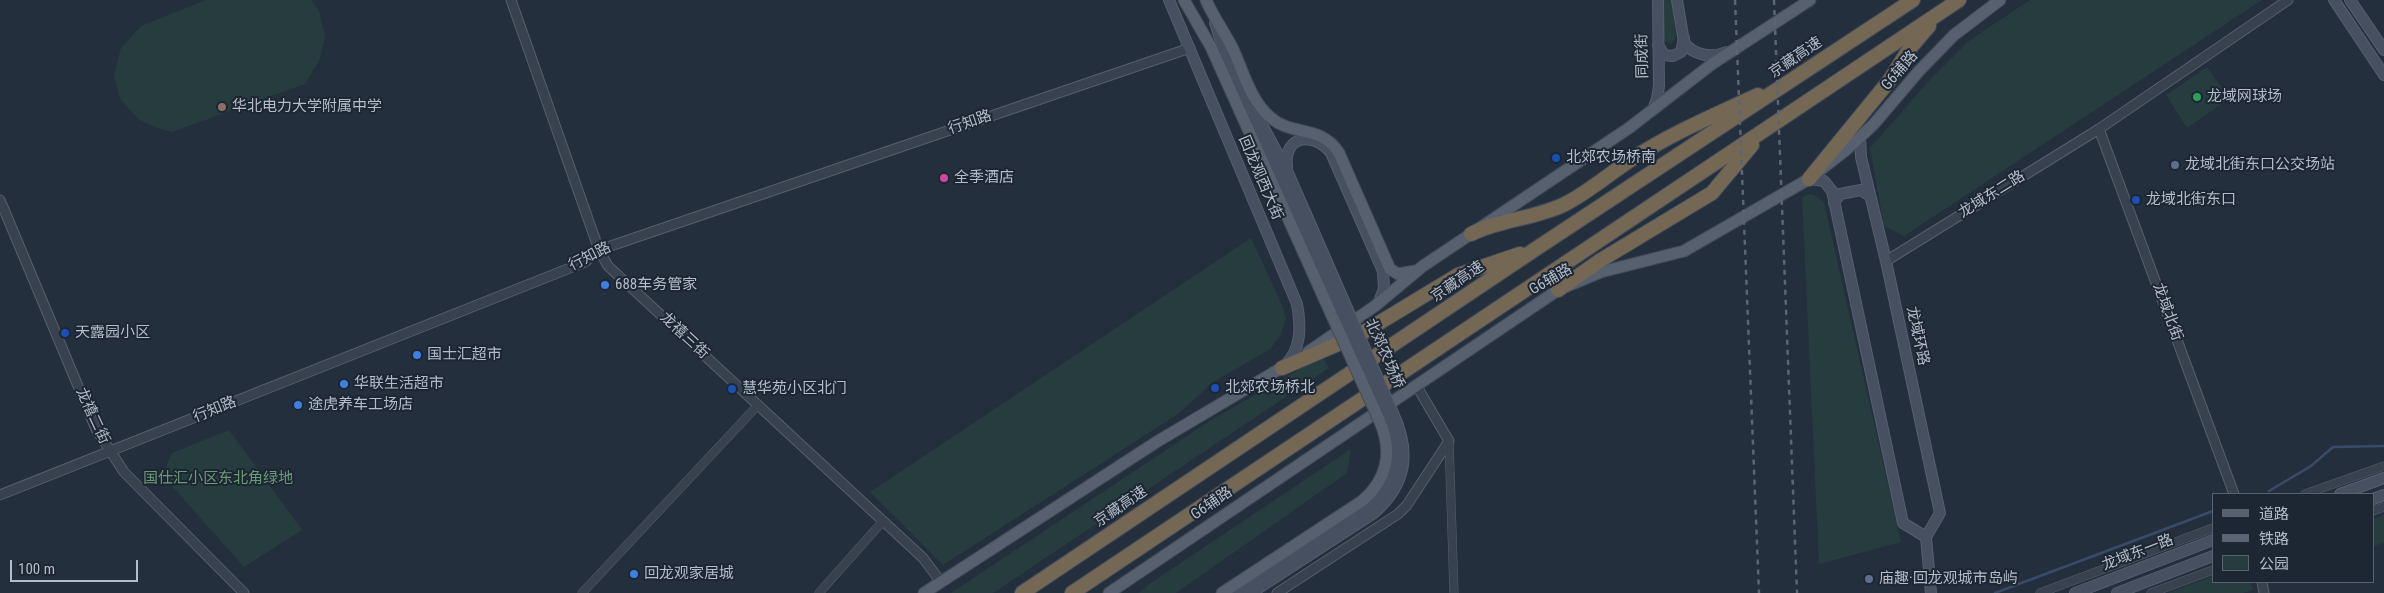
<!DOCTYPE html>
<html>
<head>
<meta charset="utf-8">
<style>
	body { margin:0 }
	#map { position:relative; width:2384px; height:593px; overflow:hidden; background:#242f3e; font-family:"Roboto Condensed","Noto Sans SC",sans-serif }
	canvas { display:block }
	.legend { position:absolute; left:2212px; top:493px; width:162px; height:90px; box-sizing:border-box; background:#1d2633; border:1px solid #59626f; margin:0; padding:6px 9px; list-style:none; font-size:15px; color:#b4bcc9 }
	.legend li { display:flex; align-items:center; gap:10px; height:25px }
	.legend b { width:25px; border:1px solid #59626f }
	.scale { position:absolute; left:10px; top:560px; width:128px; height:22px; box-sizing:border-box; border:2px solid #b4bcc9; border-top:0; padding-left:6px; font-size:15px; line-height:18px; white-space:nowrap; color:#b4bcc9; -webkit-text-stroke:4px #1d2633; paint-order:stroke }
</style>
</head>
<body>
<div id="map">
<canvas width="2384" height="593"></canvas>
<ul class="legend">
<li><b style="height:6px;background:#56606e"></b>道路</li>
<li><b style="height:6px;background:#5a6575"></b>铁路</li>
<li><b style="height:14px;background:#263c3f"></b>公园</li>
</ul>
<div class="scale">100 m</div>
</div>
<script>
const context = document.querySelector('canvas').getContext('2d');
context.lineJoin = 'round';
function fillPath(path, color) { context.fillStyle = color; context.fill(path, 'evenodd'); }
function strokePath(path, color, width, dash) { context.strokeStyle = color; context.lineWidth = width; context.lineCap = dash ? 'butt' : 'round'; context.setLineDash(dash || []); context.stroke(path); }
function write(font, color, halo, rows, align = 'center') {
  context.font = font + ' "Roboto Condensed","Noto Sans SC",sans-serif'; context.lineWidth = 4; context.setLineDash([]); context.textBaseline = 'middle'; context.strokeStyle = halo; context.fillStyle = color; for (const [text, x, y, turn = 0] of rows) {
    context.save(); context.translate(x, y); context.rotate((+turn || 0) * Math.PI / 180); context.textAlign = isNaN(turn) ? turn : align; if (halo) context.strokeText(text, 0, 0); context.fillText(text, 0, 0); context.restore();
  }
}
fillPath(new Path2D(`
	M206 0H311L319 11 325 36 320 59 305 84 172 132 157 128 138 119 120 99 114 75 121 48 141 26Z
	M1664 0H1672L1676 38 1671 44 1665 41 1662 33Z
	M2030 0H2262L1904 236 1884 226 1870 148 1929 81 1970 40Z
	M2207 67 2229 99 2187 128 2166 95Z
	M1811 194 1818 197 1824 203 1901 542 1819 564 1802 197Z
	M1251 238 1282 305 1286 318 1280 336 1270 349 1214 382 1178 414 943 565 870 492Z
	M1322 356 1329 368 993 593H951L1208 422Z
	M229 430 302 530 244 567 163 476 172 453Z
	M1351 449 1347 473 1176 593H1139L1149 584Z
	M2384 515V542L2373 547V519Z
	M2213 576V582H2250L2253 589 2243 593H2168Z`), '#263c3f');
strokePath(new Path2D(`
	M2269 491 2311 466 2333 447 2384 446
	M1995 593 2213 511`), '#394c67', 2.5);
const minor = new Path2D(`
	M1449 441 1454 593
	M2305 494 2384 466
	M2373 511 2384 507
	M582 593 758 405
	M819 593 883 521
	M2040 593 2213 528
	M2151 593 2213 570`);
const tertiary = new Path2D(`
	M511 0 599 250 608 266 923 558 941 582
	M2099 129 2234 494
	M0 200 96 429 124 472 244 593
	M1886 261 2099 129 2288 0
	M0 495 585 262 599 250 1190 48
	M2262 582 2264 593
	M1277 593 1398 514 1407 505 1449 441 1416 385`);
const secondary = new Path2D(`
	M1169 0 1297 304C1301 326 1302 350 1284 366
	M1677 0 1684 42C1693 56 1712 58 1727 52
	M2334 0 2384 75
	M2350 0 2384 50
	M1215 23 1231 71 1340 314
	M1658 45 1664 55 1673 56 1681 52 1684 38
	M1653 109 1657 99 1659 86 1658 0
	M1258 117 1288 173 1347 308
	M1860 138 1861 157 1886 261 1940 513 1926 537 1931 593
	M1287 167C1283 135 1314 131 1331 153L1383 271 1384 289 1379 302
	M1809 179 1824 181 1832 191 1903 523 1926 537
	M1834 203 1840 194 1861 190 1870 196
	M2340 494 2384 478
	M2373 499 2384 495
	M1236 593 1369 506C1398 482 1401 451 1386 418
	M1251 593 1374 513C1407 484 1411 452 1393 413
	M2075 593 2213 540
	M2117 593 2213 556`);
const primary = new Path2D(`
	M1184 0 1211 47 1333 318
	M1206 0C1213 17 1224 31 1232 47 1243 70 1250 100 1270 117 1292 137 1321 124 1339 153L1390 269 1398 274 1415 271
	M1308 352 1375 306 1423 266 1629 128 1712 64 1810 0
	M924 593 1158 441 1288 364
	M1109 593 1558 290 1601 272 1684 251 1809 179 1846 150 1873 125 1919 71 1954 35 2000 0
	M1222 593 1362 501C1387 480 1393 452 1380 422`);
const motorway = new Path2D(`
	M1809 179 1889 81 1910 48 1929 26
	M1471 234C1500 219 1535 219 1565 204 1589 192 1610 173 1632 159 1672 133 1715 115 1758 95
	M1558 290 1601 260 1712 193 1752 145
	M1282 368 1359 335 1458 275 1520 254
	M1022 593 1537 248 1913 0
	M1072 593 1959 0`);
strokePath(minor, '#565f6c', 9);
strokePath(tertiary, '#565f6c', 11);
strokePath(secondary, '#565f6c', 12);
strokePath(primary, '#414a57', 13);
strokePath(motorway, '#434c59', 16);
strokePath(minor, '#38414e', 8);
strokePath(tertiary, '#38414e', 9);
strokePath(secondary, '#465061', 10);
strokePath(primary, '#56606e', 11);
strokePath(motorway, '#746855', 14);
strokePath(new Path2D(`
	M1735 0 1759 593
	M1774 0 1797 593`), '#5a6575', 2.5, [5, 5]);
const secondaryBridge = new Path2D(`
	M1347 308 1393 413
	M1340 314 1386 418`);
const primaryBridge = new Path2D(`
	M1333 318 1380 422`);
strokePath(secondaryBridge, '#565f6c', 12, []);
strokePath(primaryBridge, '#414a57', 13, []);
strokePath(secondaryBridge, '#465061', 10);
strokePath(primaryBridge, '#56606e', 11);
for (const [x, y, r, color] of [
	[2197,97,5,"#2e9e5b"],
	[222,107,5,"#8d6e63"],
	[1556,158,5,"#1a4fb4"],
	[2175,165,5,"#5c6f8a"],
	[944,178,5,"#d1479c"],
	[2136,200,5,"#1a4fb4"],
	[605,285,5,"#3f7fe0"],
	[65,333,5,"#1a4fb4"],
	[417,355,5,"#3f7fe0"],
	[344,384,5,"#3f7fe0"],
	[1215,388,5,"#1a4fb4"],
	[732,389,5,"#1a4fb4"],
	[298,405,5,"#3f7fe0"],
	[634,574,5,"#3f7fe0"],
	[1869,579,5,"#5c6f8a"]
]) { const dot = new Path2D(); dot.arc(x, y, r, 0, 2 * Math.PI); context.fillStyle = color; context.fill(dot); strokePath(dot, '#1d2633', 2); }
write('15px', '#b4bcc9', '#1d2633', [
	["同成街",1643,56,-91],
	["京藏高速",1796,58,-34],
	["G6辅路",1900,71,-49],
	["行知路",970,123,-19],
	["回龙观西大街",1260,178,67],
	["龙域东二路",1992,195,-32],
	["行知路",590,257,-27],
	["G6辅路",1551,280,-30],
	["京藏高速",1458,282,-34],
	["龙域北街",2167,312,70],
	["龙禧三街",684,336,43],
	["龙域环路",1917,336,78],
	["北郊农场桥",1384,354,66],
	["行知路",215,410,-22],
	["龙禧二街",92,416,65],
	["G6辅路",1212,504,-34],
	["京藏高速",1121,507,-34],
	["龙域东一路",2138,553,-21]
]);
write('15px', '#b4bcc9', '#1d2633', [
	["龙域网球场",2207,97],
	["华北电力大学附属中学",232,107],
	["北郊农场桥南",1566,158],
	["龙域北街东口公交场站",2185,165],
	["全季酒店",954,178],
	["龙域北街东口",2146,200],
	["688车务管家",615,285],
	["天露园小区",75,333],
	["国士汇超市",427,355],
	["华联生活超市",354,384],
	["北郊农场桥北",1225,388],
	["慧华苑小区北门",742,389],
	["途虎养车工场店",308,405],
	["回龙观家居城",644,574],
	["庙趣·回龙观城市岛屿",1879,579]
], 'left');
write('15px', '#6b9a76', '#1d2633', [
	["国仕汇小区东北角绿地",218,479]
]);
</script>
</body>
</html>
